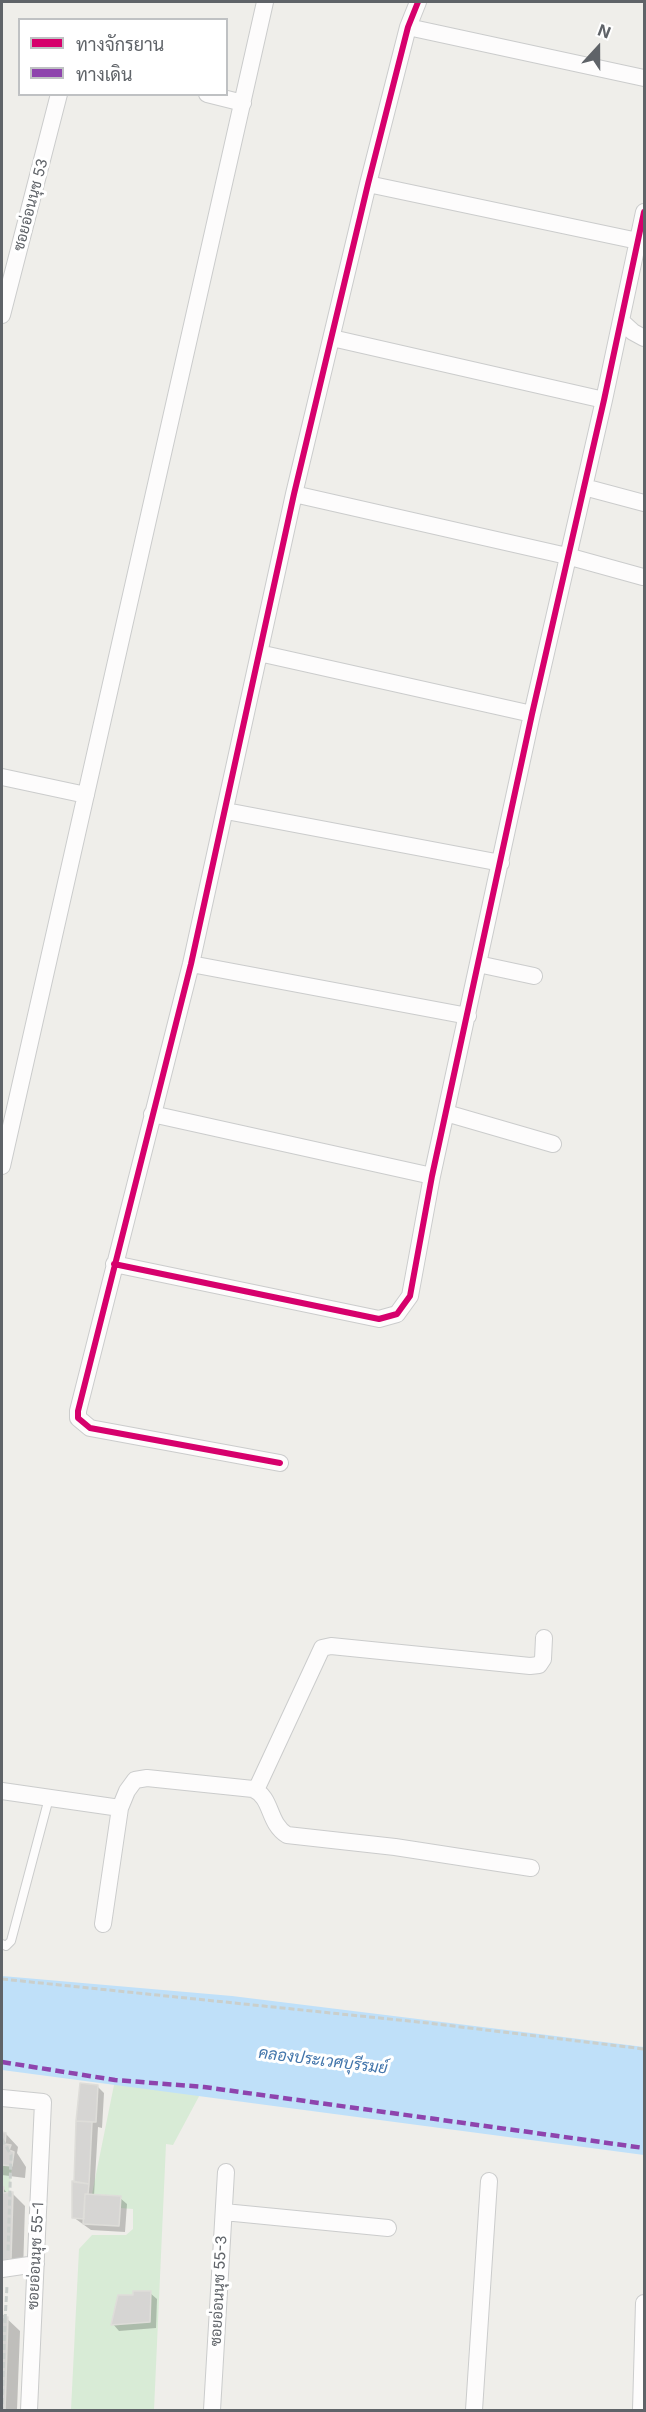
<!DOCTYPE html>
<html>
<head>
<meta charset="utf-8">
<style>
	body { margin:0 }
	#map { position:relative; width:646px; height:2412px; overflow:hidden; background:#efeeea; font-family:Inter,Sarabun,sans-serif }
	canvas { display:block }
	.frame { position:absolute; inset:0; border:3px solid #5f6368; pointer-events:none }
	.legend { position:absolute; left:18px; top:18px; width:210px; height:78px; box-sizing:border-box; background:#fff; border:2px solid #bfc1c3; margin:0; padding:8px 10px; list-style:none; font-size:18px; color:#5f6368 }
	.legend li { display:flex; align-items:center; gap:12px; height:30px }
	.legend b { width:30px; border:2px solid #bfc1c3 }
	.north { position:absolute; left:568px; top:18px; width:60px; height:60px; -webkit-text-stroke:4px #fff; paint-order:stroke; rotate:21deg; font-size:16px; font-weight:700; line-height:24px; text-align:center; color:#5f6368 }
	.north::after { content:''; display:block; margin:auto; width:21px; height:27px; background:#5f6368; clip-path:polygon(50% 0,100% 100%,50% 72%,0 100%) }
</style>
</head>
<body>
<div id="map">
<canvas width="646" height="2412"></canvas>
<div class="frame"></div>
<ul class="legend">
<li><b style="height:8px;background:#d6006c"></b>ทางจักรยาน</li>
<li><b style="height:8px;background:#8e44ad"></b>ทางเดิน</li>
</ul>
<div class="north">N</div>
</div>
<script>
const context = document.querySelector('canvas').getContext('2d');
context.lineJoin = 'round';
function fillPath(path, color) { context.fillStyle = color; context.fill(path, 'evenodd'); }
function strokePath(path, color, width, dash) { context.strokeStyle = color; context.lineWidth = width; context.lineCap = dash ? 'butt' : 'round'; context.setLineDash(dash || []); context.stroke(path); }
function write(font, color, halo, rows, align = 'center') {
  context.font = font + ' Inter,Sarabun,sans-serif'; context.lineWidth = 6; context.setLineDash([]); context.textBaseline = 'middle'; context.strokeStyle = halo; context.fillStyle = color; for (const [text, x, y, turn = 0] of rows) {
    context.save(); context.translate(x, y); context.rotate((+turn || 0) * Math.PI / 180); context.textAlign = isNaN(turn) ? turn : align; if (halo) context.strokeText(text, 0, 0); context.fillText(text, 0, 0); context.restore();
  }
}
fillPath(new Path2D(`
	M115 2080 204 2087 173 2145 166 2144 154 2410H71L79 2249 92 2235H126L133 2229V2209L120 2208 121 2196 92 2194Z
	M2 2165 12 2166 9 2192 3 2193 4 2187H2Z`), '#d8ebd6');
fillPath(new Path2D(`
	M2 1976 232 1996 644 2047V2155L2 2070Z`), '#bfe0f9');
fillPath(new Path2D(`
	M81 2085 98 2087 104 2093 102 2128 98 2127 94 2196 120 2198 127 2204 125 2232 91 2230 73 2217Z
	M2 2134H6L18 2147 17 2153 26 2167 25 2178 2 2175Z
	M3 2188 8 2194 12 2193 25 2206 23 2272 2 2276Z
	M150 2293 157 2299 156 2328 119 2331 113 2324 134 2296Z
	M2 2314 20 2331 17 2410H2Z`), '#0003');
const building = new Path2D(`
	M80 2083 98 2085 96 2122 76 2121Z
	M76 2121 92 2122 89 2184 74 2182Z
	M2 2132 6 2133 5 2144 11 2145 9 2150 14 2152 12 2166 2 2165Z
	M72 2181 89 2184 88 2194H85L84 2219 72 2218Z
	M2 2187H4L3 2193 13 2192 11 2259 2 2261Z
	M85 2194 121 2196 119 2226 83 2224Z
	M133 2291H151L150 2322 111 2325 118 2295H133Z
	M2 2317H8L5 2410H2Z`);
fillPath(building, '#d6d5d3');
strokePath(building, '#deddd9', 1.5);
const service = new Path2D(`
	M2 1944 6 1946 11 1941 49 1798`);
const minor = new Path2D(`
	M408 27 644 78
	M207 94 243 103
	M368 184 638 241
	M2 315 59 94
	M621 321 633 332 644 338
	M332 338 604 400
	M584 487 644 503
	M294 494 567 556 643 577
	M259 653 532 714
	M2 777 86 795
	M226 811 501 863
	M191 964 468 1016
	M478 964 534 976
	M446 1113 553 1144
	M152 1114 432 1176
	M2 1166 265 2
	M114 1264 379 1319 397 1314 410 1296 432 1176 532 714 604 400 644 212
	M280 1463 90 1428 78 1418V1411L191 964 294 494 368 184 408 27 418 2
	M256 1790 322 1648 331 1646 530 1666 539 1665 543 1659 544 1638
	M2 1791 120 1808 127 1791 135 1780 147 1778 253 1789C273 1798 267 1822 287 1835L395 1847 531 1868
	M103 1924 120 1808
	M2 2098 43 2102 29 2410
	M224 2212 388 2228
	M2 2269 36 2264
	M212 2410 226 2172
	M474 2410 489 2181
	M641 2410 644 2303`);
strokePath(service, '#cbcccc', 10);
strokePath(minor, '#cbcccc', 18);
strokePath(new Path2D(`
	M2 1979 428 2023 644 2049
	M2 2139 11 2155 8 2252
	M2 2320H5L2 2410
	M5 2320 7 2286`), '#cacfcc', 3, [6, 3]);
strokePath(service, '#fdfcfc', 8);
strokePath(minor, '#fdfcfc', 16);
strokePath(new Path2D(`
	M2 2062 115 2080 204 2087 644 2148`), '#8e44ad', 4.5, [9, 4.5]);
strokePath(new Path2D(`
	M114 1264 379 1319 397 1314 410 1296 432 1176 532 714 604 400 644 212
	M280 1463 90 1428 78 1418V1411L191 964 294 494 368 184 408 27 418 2`), '#d6006c', 6);
write('15px', '#5f6368', '#fff', [
	["ซอยอ่อนนุช 53",31,205,-75],
	["ซอยอ่อนนุช 55-1",36,2256,-87],
	["ซอยอ่อนนุช 55-3",219,2291,-87]
]);
write('italic 16px', '#4174aa', '#fff', [
	["คลองประเวศบุรีรมย์",323,2061,7]
]);
</script>
</body>
</html>
